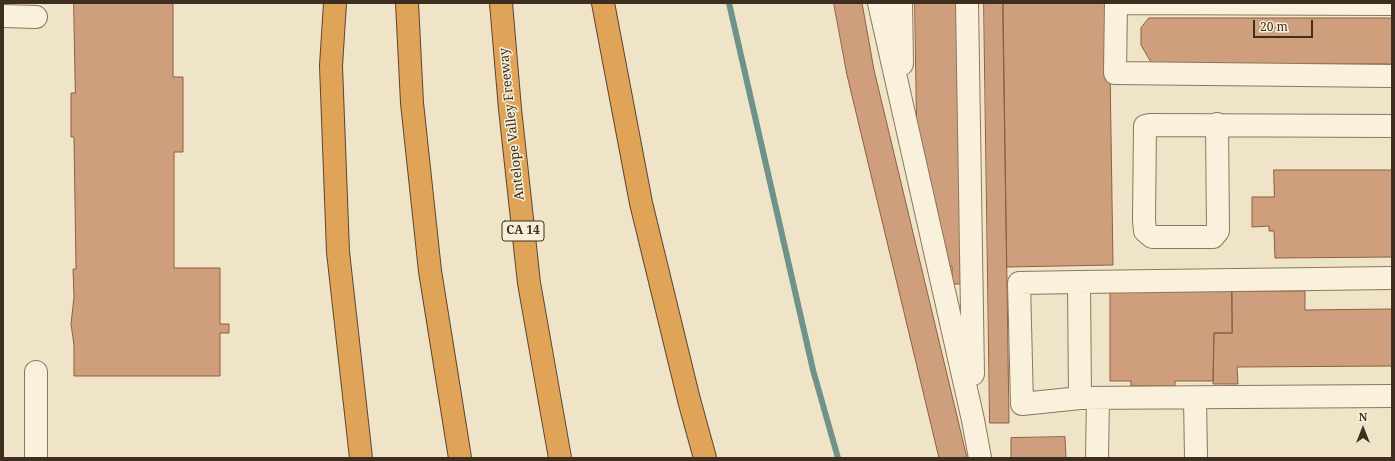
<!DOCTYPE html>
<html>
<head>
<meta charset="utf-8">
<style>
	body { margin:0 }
	#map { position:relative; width:1395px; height:461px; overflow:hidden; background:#f0e4c8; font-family:"Noto Serif",serif }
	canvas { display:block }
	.frame { position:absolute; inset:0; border:4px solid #3d2e20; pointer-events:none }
	.north { position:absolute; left:1343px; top:409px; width:40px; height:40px; -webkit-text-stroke:3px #f7eed8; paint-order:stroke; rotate:0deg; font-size:11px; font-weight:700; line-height:16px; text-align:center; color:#3d2e20 }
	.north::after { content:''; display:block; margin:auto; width:14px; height:18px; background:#3d2e20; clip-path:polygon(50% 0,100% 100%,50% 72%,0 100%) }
	.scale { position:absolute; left:1253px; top:20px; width:60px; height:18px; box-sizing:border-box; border:2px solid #3d2e20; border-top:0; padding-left:5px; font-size:12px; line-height:14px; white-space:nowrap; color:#3d2e20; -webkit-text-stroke:3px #f7eed8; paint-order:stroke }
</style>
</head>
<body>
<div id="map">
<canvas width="1395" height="461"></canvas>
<div class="frame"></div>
<div class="north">N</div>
<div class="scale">20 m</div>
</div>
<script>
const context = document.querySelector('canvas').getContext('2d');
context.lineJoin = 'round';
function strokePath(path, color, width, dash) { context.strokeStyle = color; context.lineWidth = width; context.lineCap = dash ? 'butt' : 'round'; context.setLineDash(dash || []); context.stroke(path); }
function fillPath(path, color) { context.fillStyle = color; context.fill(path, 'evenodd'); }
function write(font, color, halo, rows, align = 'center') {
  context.font = font + ' "Noto Serif",serif'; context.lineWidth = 3; context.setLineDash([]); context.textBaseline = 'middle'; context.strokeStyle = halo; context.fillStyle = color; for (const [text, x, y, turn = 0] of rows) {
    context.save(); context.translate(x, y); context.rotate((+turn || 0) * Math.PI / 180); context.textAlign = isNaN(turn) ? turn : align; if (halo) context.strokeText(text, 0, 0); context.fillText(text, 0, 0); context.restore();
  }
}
strokePath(new Path2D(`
	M729 3 813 370 838 458`), '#6f938a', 6);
const building = new Path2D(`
	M74 3H173V77H183V152H174V268H220V324H229V333H220V376H74V345L71 324 74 297 73 269H76L74 137H71V93H75Z
	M834 3H862L874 70 967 458H939L847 75Z
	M915 3H957L961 284H952V266H947L946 247H941L936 229V202H932L931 183H927V165H922L917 146Z
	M984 3H1003L1009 423H990Z
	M1003 3H1109L1113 265 1007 267Z
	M1149 18H1392V64H1152L1141 45V28Z
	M1274 170H1392V257L1275 258 1274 231H1269V226L1252 227V197H1274Z
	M1232 291V333H1214L1213 381H1175V386H1131V381H1110V292Z
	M1232 291H1305V310L1392 309V366L1237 367 1238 384H1213L1214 333H1232Z
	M1065 437 1066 458H1011V438Z`);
fillPath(building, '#cf9f7d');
strokePath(building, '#8d5f41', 1);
const minor = new Path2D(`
	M879 3 973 420 980 458
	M901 3 902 64
	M967 3 973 374
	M1392 4 1116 3 1115 73 1392 76
	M3 16 36 17
	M1217 124 1218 231 1213 237H1152L1145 231 1144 220 1145 126 1150 125 1392 126
	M1392 278 1079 282 1080 398 1392 396
	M1079 282 1019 283 1022 404 1080 398
	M36 372V458
	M1195 398 1196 458
	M1097 458 1098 398`);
const highway = new Path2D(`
	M335 3 331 66 338 252 361 458
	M407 3 412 103 430 271 460 458
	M501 3 510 109 529 283 560 458
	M603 3 641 203 689 400 705 458`);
strokePath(minor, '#8d765c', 24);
strokePath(highway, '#5b4430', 24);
strokePath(minor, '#faf1dc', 22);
strokePath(highway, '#e0a458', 22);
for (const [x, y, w] of [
	[523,231,42]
]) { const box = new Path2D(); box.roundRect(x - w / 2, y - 10, w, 20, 3); context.fillStyle = '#f7eed8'; context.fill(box); strokePath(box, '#3d2e20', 1); }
write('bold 12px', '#3d2e20', null, [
	["CA 14",523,231]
]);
write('13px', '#3d2e20', '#f7eed8', [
	["Antelope Valley Freeway",512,124,-96]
]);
</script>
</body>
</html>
